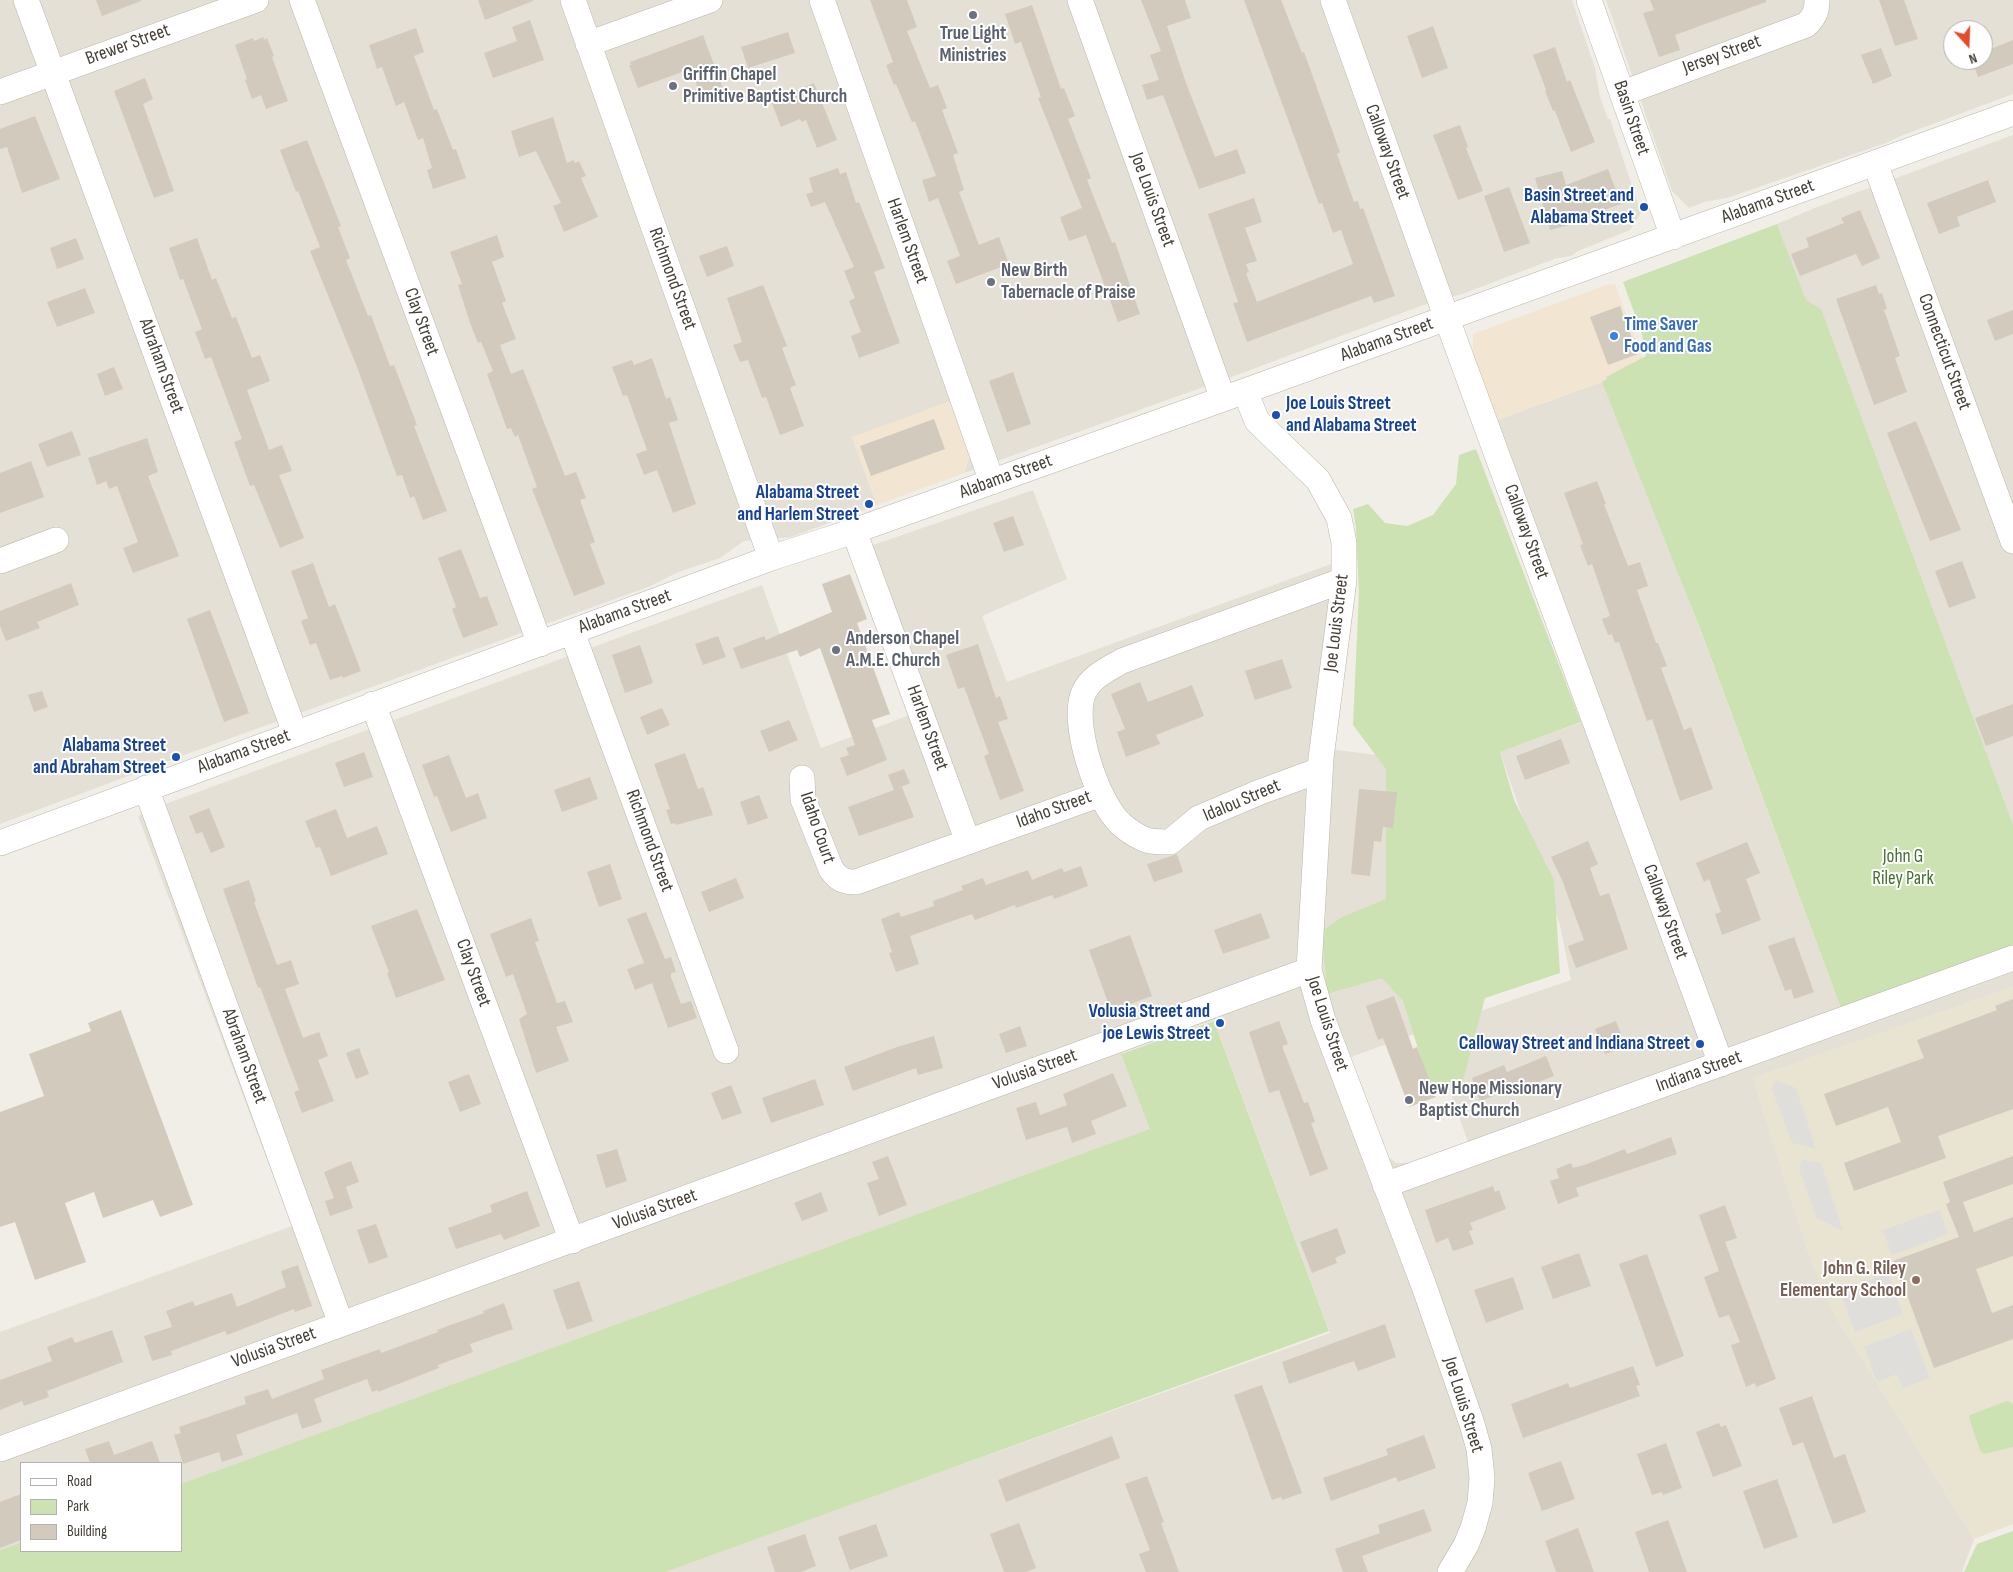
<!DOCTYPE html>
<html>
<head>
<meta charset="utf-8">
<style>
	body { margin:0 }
	#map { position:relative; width:2013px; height:1572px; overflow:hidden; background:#f1eee7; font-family:"Sofia Sans Condensed",sans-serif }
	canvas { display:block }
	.legend { position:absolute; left:20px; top:1462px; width:162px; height:90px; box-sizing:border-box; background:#fff; border:1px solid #b4b2af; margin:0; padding:6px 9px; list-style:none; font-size:15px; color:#443f36 }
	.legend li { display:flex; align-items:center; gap:10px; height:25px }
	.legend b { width:25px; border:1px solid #b4b2af }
	.north { position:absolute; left:1943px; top:20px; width:50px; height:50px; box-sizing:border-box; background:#fff; border:1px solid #b4b2af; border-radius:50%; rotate:160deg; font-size:14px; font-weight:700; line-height:20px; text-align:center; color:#443f36 }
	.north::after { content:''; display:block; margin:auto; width:18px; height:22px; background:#e54a2a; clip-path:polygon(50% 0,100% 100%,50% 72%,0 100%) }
</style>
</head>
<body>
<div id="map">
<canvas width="2013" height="1572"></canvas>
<ul class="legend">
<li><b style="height:6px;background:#fff"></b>Road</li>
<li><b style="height:14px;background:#cce2b3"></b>Park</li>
<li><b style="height:14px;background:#d2cabd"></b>Building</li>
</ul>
<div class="north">N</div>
</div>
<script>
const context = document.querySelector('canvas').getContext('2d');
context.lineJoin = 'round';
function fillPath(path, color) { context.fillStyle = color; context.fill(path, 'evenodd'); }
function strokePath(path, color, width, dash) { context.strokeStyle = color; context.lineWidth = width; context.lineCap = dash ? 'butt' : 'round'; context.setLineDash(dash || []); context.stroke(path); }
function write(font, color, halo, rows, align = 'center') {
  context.font = font + ' "Sofia Sans Condensed",sans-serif'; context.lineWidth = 4; context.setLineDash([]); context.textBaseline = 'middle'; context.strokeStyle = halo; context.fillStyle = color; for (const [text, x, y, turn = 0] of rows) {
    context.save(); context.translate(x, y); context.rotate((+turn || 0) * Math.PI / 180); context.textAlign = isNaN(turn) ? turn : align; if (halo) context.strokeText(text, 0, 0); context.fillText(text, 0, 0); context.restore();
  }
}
fillPath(new Path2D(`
	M0 0H1572L1595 68 1600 97 1608 119H1610L1641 213 1630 230 1578 251 1571 256 1557 258 1462 294 1426 304 1245 372 964 473 971 451 852 437 877 505 791 537 744 541 720 558 676 573 648 587 187 754 0 824Z
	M1606 0H2013V94L1898 137 1886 143 1727 198 1704 202 1689 208 1672 191ZM1953 30H1983V60H1953Z
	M2013 135V855L1777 224 1817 207Z
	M1607 380 1842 1011 2013 953V987L1753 1078 1807 1249 1832 1310 1974 1539 1962 1572H660L1330 1333 1214 1020 1121 1053 1158 1144 181 1492V1463H21V1549L0 1556V1332L292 1226 138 816 168 803 762 585 821 748 910 715 850 553 1033 490 1067 579 982 616 1007 682 1334 563 1311 747 1419 760 1420 1032 1348 1058 1386 1155 1396 1163H1413L1468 1142 1428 1029 1571 980 1560 925 1500 752 1604 714 1497 420Z`), '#e5e0d5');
fillPath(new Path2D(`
	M1615 284 1645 366 1497 420 1473 356V334L1606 285Z
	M953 400 971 451 964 473 877 505 852 437Z`), '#f2e6d3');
fillPath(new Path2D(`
	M2013 987V1524L1974 1539 1832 1310 1807 1249 1753 1078Z`), '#e9e3d2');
fillPath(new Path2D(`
	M1777 224 1806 300 1821 309 2013 825V953L1842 1011 1699 626 1602 382 1607 379 1606 377 1646 356 1642 334 1623 282Z
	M1476 449 1581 722 1500 752 1514 800 1554 880 1560 973 1485 998 1462 1084 1431 1090 1403 1001 1382 978 1327 994 1322 931 1342 917 1386 899V769L1353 725 1359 593 1356 528 1353 509 1368 504 1385 523 1407 526 1433 515 1456 484 1459 455Z
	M1214 1021 1329 1331 665 1572H0V1550L21 1543V1551H181V1484L1150 1129 1121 1054Z
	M2007 1401 2013 1404V1447L1984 1454 1980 1450 1969 1418 1970 1415Z
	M2013 1531V1572H1964L1977 1544Z`), '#cce2b3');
fillPath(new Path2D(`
	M1775 1080 1796 1088 1816 1149 1792 1143 1772 1089Z
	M1802 1160 1821 1163 1843 1231 1817 1218 1799 1169Z
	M1940 1210 1948 1234 1892 1255 1883 1230Z
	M1888 1273 1903 1314 1855 1332 1840 1291Z
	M1911 1329 1930 1378 1903 1388 1897 1374 1877 1382 1864 1347Z`), '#e0dedb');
fillPath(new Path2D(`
	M96 0H141V1L102 16Z
	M478 0H533V1L485 20Z
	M870 0H907L917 27 907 31 930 88 938 85 947 108 942 110 958 153 953 155 964 190 959 192 979 245 999 237 1009 264 956 284 947 261 960 256 938 198 929 202 922 180 936 176 915 121 912 122 896 84 894 85 886 65 893 62Z
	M1141 0H1185L1191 18 1167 26 1186 83 1215 157 1237 149 1246 173 1199 189 1163 95 1147 100 1142 85 1159 80 1150 55 1161 51Z
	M1244 0H1281L1302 53 1304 52 1318 91 1340 152 1337 154 1354 202 1358 201 1360 209 1363 208 1395 296 1374 303 1371 296 1247 342 1233 303 1238 302 1208 214 1254 198 1262 222 1245 228 1257 261 1246 264 1249 272 1246 273 1257 302 1353 264 1341 230 1333 233 1322 203 1319 204Z
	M1650 0H1766V2L1675 35 1680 50 1659 57 1643 13 1654 10Z
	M1879 0H1904L1918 39 1895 46Z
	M1032 5 1061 89 1064 88 1075 116 1068 119 1091 178 1087 180 1112 243 1115 242 1140 314 1118 322 1086 235 1069 241 1060 217 1082 208 1038 98 1041 97 1021 42 1015 44 1005 14Z
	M530 20 544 60 493 78 484 53 517 41 512 27Z
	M1433 26 1448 68 1422 78 1407 36Z
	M416 28 424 52 414 56 434 110 437 109 453 150 456 149 466 178 433 189 427 170 432 168 423 138 418 140 404 102 396 106 382 67 377 69 369 45Z
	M788 32 795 53 748 68 741 47Z
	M703 35 723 89 701 97 692 71 683 74 682 72 638 88 629 65H631L630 62Z
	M263 37 264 40 267 38 274 56 272 57 288 101 266 109 261 95 252 99 245 80 247 79 235 45 253 38 254 41Z
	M2013 40V64L1978 77 1972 60H1983V52Z
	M1555 47 1567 82 1570 80 1595 142 1571 152 1555 111H1553L1545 91 1546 90 1533 55Z
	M1881 48 1892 76 1873 84 1861 55Z
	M145 78 153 99 143 104 174 191 154 198 114 91Z
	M814 83 837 140 817 148 806 120 802 122 800 119 781 127 771 101Z
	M35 116 60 179 22 193 7 147 0 149V129Z
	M553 117 567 163 573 160 575 163 579 161 586 176 581 178 598 217 564 232 553 206 561 203 536 151 519 157 511 131Z
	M1460 125 1468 147 1466 148 1483 191 1458 200 1433 135Z
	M307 140 341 226 338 227 350 258 346 260 368 316 371 315 390 366 394 365 417 425 414 426 447 511 423 520 414 496 410 498 402 475 397 476 357 367 310 251 320 247 298 191 296 192 280 150Z
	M838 168 840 174 846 172 856 203 859 202 885 268 874 272 900 343 859 358 851 336 861 332 849 301 855 298 844 271 854 267 825 202 811 207 806 194 813 192 809 178Z
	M1608 169 1621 204 1576 220 1577 223 1550 230 1535 178 1562 171 1566 185Z
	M1988 180 1996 202 1957 217 1960 226 1939 234 1927 203Z
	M1509 187 1530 243 1504 252 1484 196Z
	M1860 210 1880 258 1862 266 1856 254 1800 276 1791 254 1809 247 1806 238 1844 223 1841 218Z
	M497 235 504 257 492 262 506 301 502 303 516 339 500 345 511 374 523 369 565 476 576 472 586 498 580 500 595 542 590 544 605 584 574 596 532 489 537 487 518 435 515 437 511 428 507 429 487 374 493 371 481 342 478 343 470 323 458 285 462 284 450 252Z
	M76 238 84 259 57 269 50 248Z
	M197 238 212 280 216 278 232 318 236 317 252 358 260 355 270 381 247 390 269 450 282 445 292 471 279 475 304 538 280 548 254 485 250 486 234 442 242 439 211 357 205 359 195 332 202 329 183 279 180 280 169 248Z
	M727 246 734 266 707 277 699 256Z
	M763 285 787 346 782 348 796 385 790 388 804 426 780 435 766 397 762 398 748 360 740 362 733 345 742 342 727 298Z
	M1876 285 1879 294 1882 293 1887 309 1884 310 1900 356 1895 358 1907 392 1874 405 1836 299Z
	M85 288 95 313 57 327 47 302Z
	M1620 306 1638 354 1608 365 1590 317Z
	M2013 310V334L1995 341 1987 320Z
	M652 358 666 399 670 397 678 420 669 423 696 504 673 513 657 470 644 475 636 454 647 450 627 395 623 396 612 367 632 360 634 365Z
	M114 367 123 389 105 396 97 374Z
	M1013 372 1031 424 1007 432 989 381Z
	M934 419 945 449 871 476 860 446Z
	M1916 421 1961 530 1930 541 1887 433Z
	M72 431 81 455 47 467 38 444Z
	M147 438 158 472 148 476 179 556 133 573 123 548 138 542 117 486 109 489 106 481 97 485 88 458Z
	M31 461 44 497 0 513V473Z
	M1597 481 1606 504H1604L1628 566 1640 562 1648 586 1637 590 1656 643H1658L1667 666 1661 668 1684 730 1691 727 1713 789 1680 801 1652 719 1647 721 1619 642 1615 643 1612 634 1608 635 1602 619 1610 616 1592 564 1588 566 1580 545 1583 544 1564 493Z
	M1013 516 1024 545 1004 552 993 523Z
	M461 549 480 598 487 596 498 625 463 638 452 609 456 607 438 558Z
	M1962 561 1976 598 1949 608 1935 571Z
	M313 563 329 607 335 604 361 671 343 678 342 676 330 680 316 643 310 645 301 621 308 618 291 571Z
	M850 574 867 619 857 623 890 714 872 720 887 760 847 776 840 758 849 755 846 748 855 745 820 648 800 657 797 650 741 669 733 648 764 636 766 640 832 612 822 584Z
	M71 583 79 605 37 622 40 628 6 641 0 626V611Z
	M210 610 249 713 224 722 187 619Z
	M718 636 726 657 703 665 695 644Z
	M978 644 996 698 1000 696 1008 719 998 722 1024 791 1000 800 984 756 989 754 964 687 958 689 946 655Z
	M640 645 653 683 625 693 612 655Z
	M1282 659 1292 688 1255 700 1245 671Z
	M1140 682 1148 702 1192 685 1204 716 1156 735 1160 744 1126 757 1117 732 1125 729 1111 694Z
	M42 691 48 707 34 712 28 695Z
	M2013 704V736L1986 746 1975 718Z
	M662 708 670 725 647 735 640 717Z
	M789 720 798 740 769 752 760 731Z
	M1561 739 1570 763 1525 780 1516 756Z
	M364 752 373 777 344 787 335 763Z
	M685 753 698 789 703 787 713 815 676 825 675 823 671 824 666 810 670 809 654 764Z
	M449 755 466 798 478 793 487 818 451 832 437 796 434 797 422 765Z
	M904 769 910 783 894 790 888 775Z
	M590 777 598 799 562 812 554 790Z
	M902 787 914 817 859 836 848 807Z
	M1359 789 1397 792 1393 828 1383 827 1381 842 1374 841 1370 876 1351 874Z
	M759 795 768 818 748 825 740 802Z
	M209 808 225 847 211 853 202 832 196 834 189 816Z
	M336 809 347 838 377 826 388 854 331 876 320 847 316 848 305 821Z
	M1588 841 1598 864 1590 868 1600 896 1609 893 1628 949 1576 968 1568 946 1584 940 1562 880 1551 857Z
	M1747 842 1760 873 1746 879 1761 920 1722 935 1715 914 1721 912 1709 879 1704 882 1696 863Z
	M1177 854 1183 872 1154 882 1147 864Z
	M610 864 622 899 599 907 587 872Z
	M1081 866 1088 886 1054 899 1052 895 1016 908 1015 905 975 920 972 914 910 936 919 964 896 972 889 953 892 952 881 919 899 912 901 917 934 906 933 901 963 890 961 886 983 878 986 885 1028 870 1032 880 1062 868 1064 872Z
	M736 878 744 898 709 912 701 892Z
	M249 880 256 901 254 902 277 965 291 960 299 984 285 989 303 1038 319 1032 328 1056 318 1060 334 1101 302 1113 294 1092 299 1090 260 987 258 988 223 889Z
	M417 909 445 980 396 998 387 973 389 972 371 926Z
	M646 912 665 959 671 957 676 972 671 973V977L681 1004 691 1001 697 1018 668 1028 652 983 635 990 627 969 644 963 627 919Z
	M1261 913 1270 938 1223 954 1214 930Z
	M531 918 539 941 535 942 557 1003 565 1001 573 1022 556 1027 569 1061 536 1073 519 1019 527 1014 513 974 506 977 490 934Z
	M1130 935 1152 996 1111 1011 1089 950Z
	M1794 937 1814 992 1794 999 1791 989 1785 991 1768 946Z
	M1394 996 1413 1049 1417 1047 1436 1097 1409 1107 1383 1038 1378 1040 1366 1006Z
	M2013 999V1109L1938 1136 1946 1158 1854 1191 1844 1163 1901 1142 1888 1107 1836 1126 1824 1094 1924 1058 1917 1040 1997 1010 1995 1006Z
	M121 1010 193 1205 160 1217 153 1200 103 1218 94 1192 65 1203 86 1262 35 1280 15 1222 0 1227V1112L44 1096 29 1054 91 1031 88 1023Z
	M1279 1021 1288 1044 1282 1046 1304 1103 1308 1102 1315 1122 1311 1123 1328 1169 1310 1176 1279 1090 1269 1093 1249 1032Z
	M1616 1021 1626 1047 1605 1054 1595 1029Z
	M1020 1026 1027 1046 1006 1053 999 1034Z
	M934 1036 943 1068 918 1075 916 1068 853 1091 844 1067 897 1047Z
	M359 1048 369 1074 356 1079 346 1053Z
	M1546 1056 1554 1076 1528 1086 1527 1083 1480 1101 1472 1078 1504 1065 1507 1072Z
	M1113 1073 1127 1106 1091 1121 1096 1134 1072 1143 1067 1127 1026 1140 1016 1108 1036 1102 1040 1115 1067 1105 1063 1094Z
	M469 1074 481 1104 460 1112 448 1082Z
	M815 1079 824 1105 771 1123 762 1098Z
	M731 1085 742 1113 722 1120 711 1093Z
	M1671 1137 1677 1154 1576 1188 1579 1196 1558 1204 1550 1181 1559 1178 1556 1169 1571 1163 1573 1168 1584 1165 1625 1149 1627 1154Z
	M617 1149 627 1181 606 1188 596 1155Z
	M888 1156 907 1205 879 1216 867 1183 879 1179 872 1162Z
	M2013 1156V1184L1963 1202 1974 1232 2013 1217V1256L1976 1269 1992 1313 2013 1305V1339L1934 1368 1907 1295H1906L1893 1261 1959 1237 1946 1204 1950 1202 1943 1182Z
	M351 1161 359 1182 346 1187 353 1208 330 1216 325 1201 334 1198 324 1172Z
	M1493 1186 1495 1192 1499 1190 1506 1209 1470 1223 1473 1230 1469 1231 1474 1244 1453 1251 1448 1238 1436 1243 1425 1210Z
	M527 1191 540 1226 504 1240 501 1234 456 1249 448 1228 492 1212 490 1205Z
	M821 1192 828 1211 802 1221 794 1203Z
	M1725 1205 1737 1238 1725 1242 1776 1379 1756 1387 1755 1383 1746 1387 1731 1345 1740 1342 1729 1315 1719 1318 1704 1277 1719 1271 1699 1215Z
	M376 1224 388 1257 369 1264 357 1230Z
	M1337 1228 1346 1253 1335 1258 1337 1263 1312 1273 1300 1242Z
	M1579 1253 1591 1286 1553 1299 1541 1267Z
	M1647 1254 1684 1356 1656 1367 1619 1264Z
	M298 1265 312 1306 295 1312 294 1309 227 1335 225 1331 171 1351 172 1355 152 1361 144 1336 172 1327 166 1311 193 1301 195 1306 232 1293 237 1307 286 1287 281 1271Z
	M1513 1277 1524 1309 1486 1323 1474 1290Z
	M579 1281 593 1321 567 1330 553 1290Z
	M504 1303 513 1329 470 1344 473 1352 438 1365 439 1368 378 1392V1390L372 1392 367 1379 314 1399 322 1422 302 1429 297 1413 236 1435 243 1455 222 1462 219 1452 183 1464 174 1435 181 1433 179 1427 246 1404 244 1397 268 1389 272 1399 324 1379 321 1370 380 1349 381 1353 438 1332 437 1330 484 1313 483 1311Z
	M1385 1324 1396 1357 1358 1371 1354 1361 1289 1384 1282 1362Z
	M112 1330 123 1362 47 1391 49 1397 24 1406 22 1401 0 1410V1380L52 1361 47 1347 72 1337 75 1343Z
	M1633 1366 1640 1385 1636 1386 1640 1396 1523 1438 1511 1404 1568 1383 1570 1388Z
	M1262 1385 1302 1493 1282 1500 1281 1497 1272 1500 1234 1395Z
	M1812 1396 1834 1458 1845 1454 1866 1512 1833 1524 1803 1442 1793 1446 1779 1408Z
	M1719 1423 1721 1427 1726 1425 1742 1466 1713 1477 1696 1432Z
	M1424 1435 1436 1468 1398 1482 1396 1477 1331 1501 1323 1478 1388 1455 1386 1449Z
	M1112 1436 1120 1458 1006 1502 998 1480Z
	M109 1441 114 1455 152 1441 160 1463H90L85 1449Z
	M1666 1443 1682 1488 1663 1495 1662 1492 1652 1495 1637 1454Z
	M1561 1461 1575 1499 1542 1511 1528 1473Z
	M1147 1476 1164 1522 1161 1523 1179 1572H1146L1139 1554 1150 1550 1125 1484Z
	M1777 1479 1798 1537 1764 1549 1743 1491Z
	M21 1494V1540L0 1548V1502Z
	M1424 1509 1432 1531 1362 1556 1368 1572H1343L1335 1549 1380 1533 1378 1525Z
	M1668 1520 1687 1572H1649L1635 1532Z
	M1019 1523 1036 1568 1026 1572H1004L990 1534Z
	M876 1524 888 1556 850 1570 838 1537Z
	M1578 1528 1594 1572H1556L1545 1541Z
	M805 1534 816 1566 801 1572H775L767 1547Z`), '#d2cabd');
const minor = new Path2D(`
	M26 0 295 733
	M302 0 540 644
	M573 0 771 558
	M822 0 992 482
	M1080 0 1223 399
	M1333 0 1447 319 1721 1064
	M1589 0 1673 237
	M588 44 710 0
	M0 92 256 0
	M1623 93 1806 25C1814 17 1817 12 1817 0
	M1875 163 2013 541
	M1245 391 1257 421 1318 480 1339 518 1344 543V580L1321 758 1309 970 1323 1020 1424 1286 1472 1424 1479 1449 1482 1478 1480 1503 1473 1528 1466 1545 1450 1572
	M854 531 968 842
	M0 561 56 540
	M572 632 726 1051
	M373 704 572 1241
	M1320 770 1260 792 1199 818 1170 842C1163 842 1157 842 1151 841 1142 840 1127 830 1121 824 1097 803 1070 721 1084 692 1091 677 1108 669 1122 661L1344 580
	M802 778 803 799 831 869C838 879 843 882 856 882L1101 794
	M146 788 341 1324
	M0 843 771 558 854 531 1223 399 2013 113
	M1385 1185 2013 958
	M0 1449 1309 970`);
strokePath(minor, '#bcb6aa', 26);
strokePath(minor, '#fff', 25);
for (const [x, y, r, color] of [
	[973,15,5,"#6b7280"],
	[673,86,5,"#6b7280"],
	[1644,207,5,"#1a4fb4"],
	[991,282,5,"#6b7280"],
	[1614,336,5,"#3f7fe0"],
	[1276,415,5,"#1a4fb4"],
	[869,504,5,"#1a4fb4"],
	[836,650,5,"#6b7280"],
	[176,757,5,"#1a4fb4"],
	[1220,1023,5,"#1a4fb4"],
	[1700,1044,5,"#1a4fb4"],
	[1409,1100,5,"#6b7280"],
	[1916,1280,5,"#8d6e63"]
]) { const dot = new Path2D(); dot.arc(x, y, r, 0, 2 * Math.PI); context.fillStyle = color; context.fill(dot); strokePath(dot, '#fff', 2); }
write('bold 19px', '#5b616d', '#fff', [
	["True Light",973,34,"center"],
	["Ministries",973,56,"center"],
	["Griffin Chapel",683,75],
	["Primitive Baptist Church",683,97],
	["New Birth",1001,271],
	["Tabernacle of Praise",1001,293],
	["Anderson Chapel",846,639],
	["A.M.E. Church",846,661],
	["New Hope Missionary",1419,1089],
	["Baptist Church",1419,1111]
], 'left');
write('19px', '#443f36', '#fff', [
	["Brewer Street",128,45,-20],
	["Jersey Street",1722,55,-20],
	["Basin Street",1631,118,71],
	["Calloway Street",1387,152,70],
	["Joe Louis Street",1152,200,70],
	["Alabama Street",1768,202,-20],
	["Harlem Street",907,241,70],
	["Richmond Street",672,279,70],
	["Clay Street",421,322,70],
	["Alabama Street",1387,340,-20],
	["Connecticut Street",1944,352,70],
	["Abraham Street",161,366,70],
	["Alabama Street",1006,477,-20],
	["Calloway Street",1526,532,70],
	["Alabama Street",625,612,-20],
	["Joe Louis Street",1337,623,-83],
	["Harlem Street",927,728,70],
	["Alabama Street",244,752,-20],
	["Idalou Street",1242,801,-23],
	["Idaho Street",1054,810,-20],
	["Idaho Court",817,828,71],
	["Richmond Street",649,841,70],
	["Calloway Street",1665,912,70],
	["Clay Street",473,973,70],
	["Joe Louis Street",1327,1024,72],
	["Abraham Street",244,1056,70],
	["Volusia Street",1035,1070,-20],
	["Indiana Street",1699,1072,-20],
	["Volusia Street",655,1210,-20],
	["Volusia Street",274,1348,-20],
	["Joe Louis Street",1463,1405,73]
]);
write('bold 19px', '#164399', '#fff', [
	["Basin Street and",1634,196],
	["Alabama Street",1634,218],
	["Joe Louis Street",1286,404,"left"],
	["and Alabama Street",1286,426,"left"],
	["Alabama Street",859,493],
	["and Harlem Street",859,515],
	["Alabama Street",166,746],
	["and Abraham Street",166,768],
	["Volusia Street and",1210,1012],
	["joe Lewis Street",1210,1034],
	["Calloway Street and Indiana Street",1690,1044]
], 'right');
write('bold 19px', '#366cbe', '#fff', [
	["Time Saver",1624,325],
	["Food and Gas",1624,347]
], 'left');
write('19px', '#46702f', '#fff', [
	["John G",1903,857],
	["Riley Park",1903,879]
]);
write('bold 19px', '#785e54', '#fff', [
	["John G. Riley",1906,1269],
	["Elementary School",1906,1291]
], 'right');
</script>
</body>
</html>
